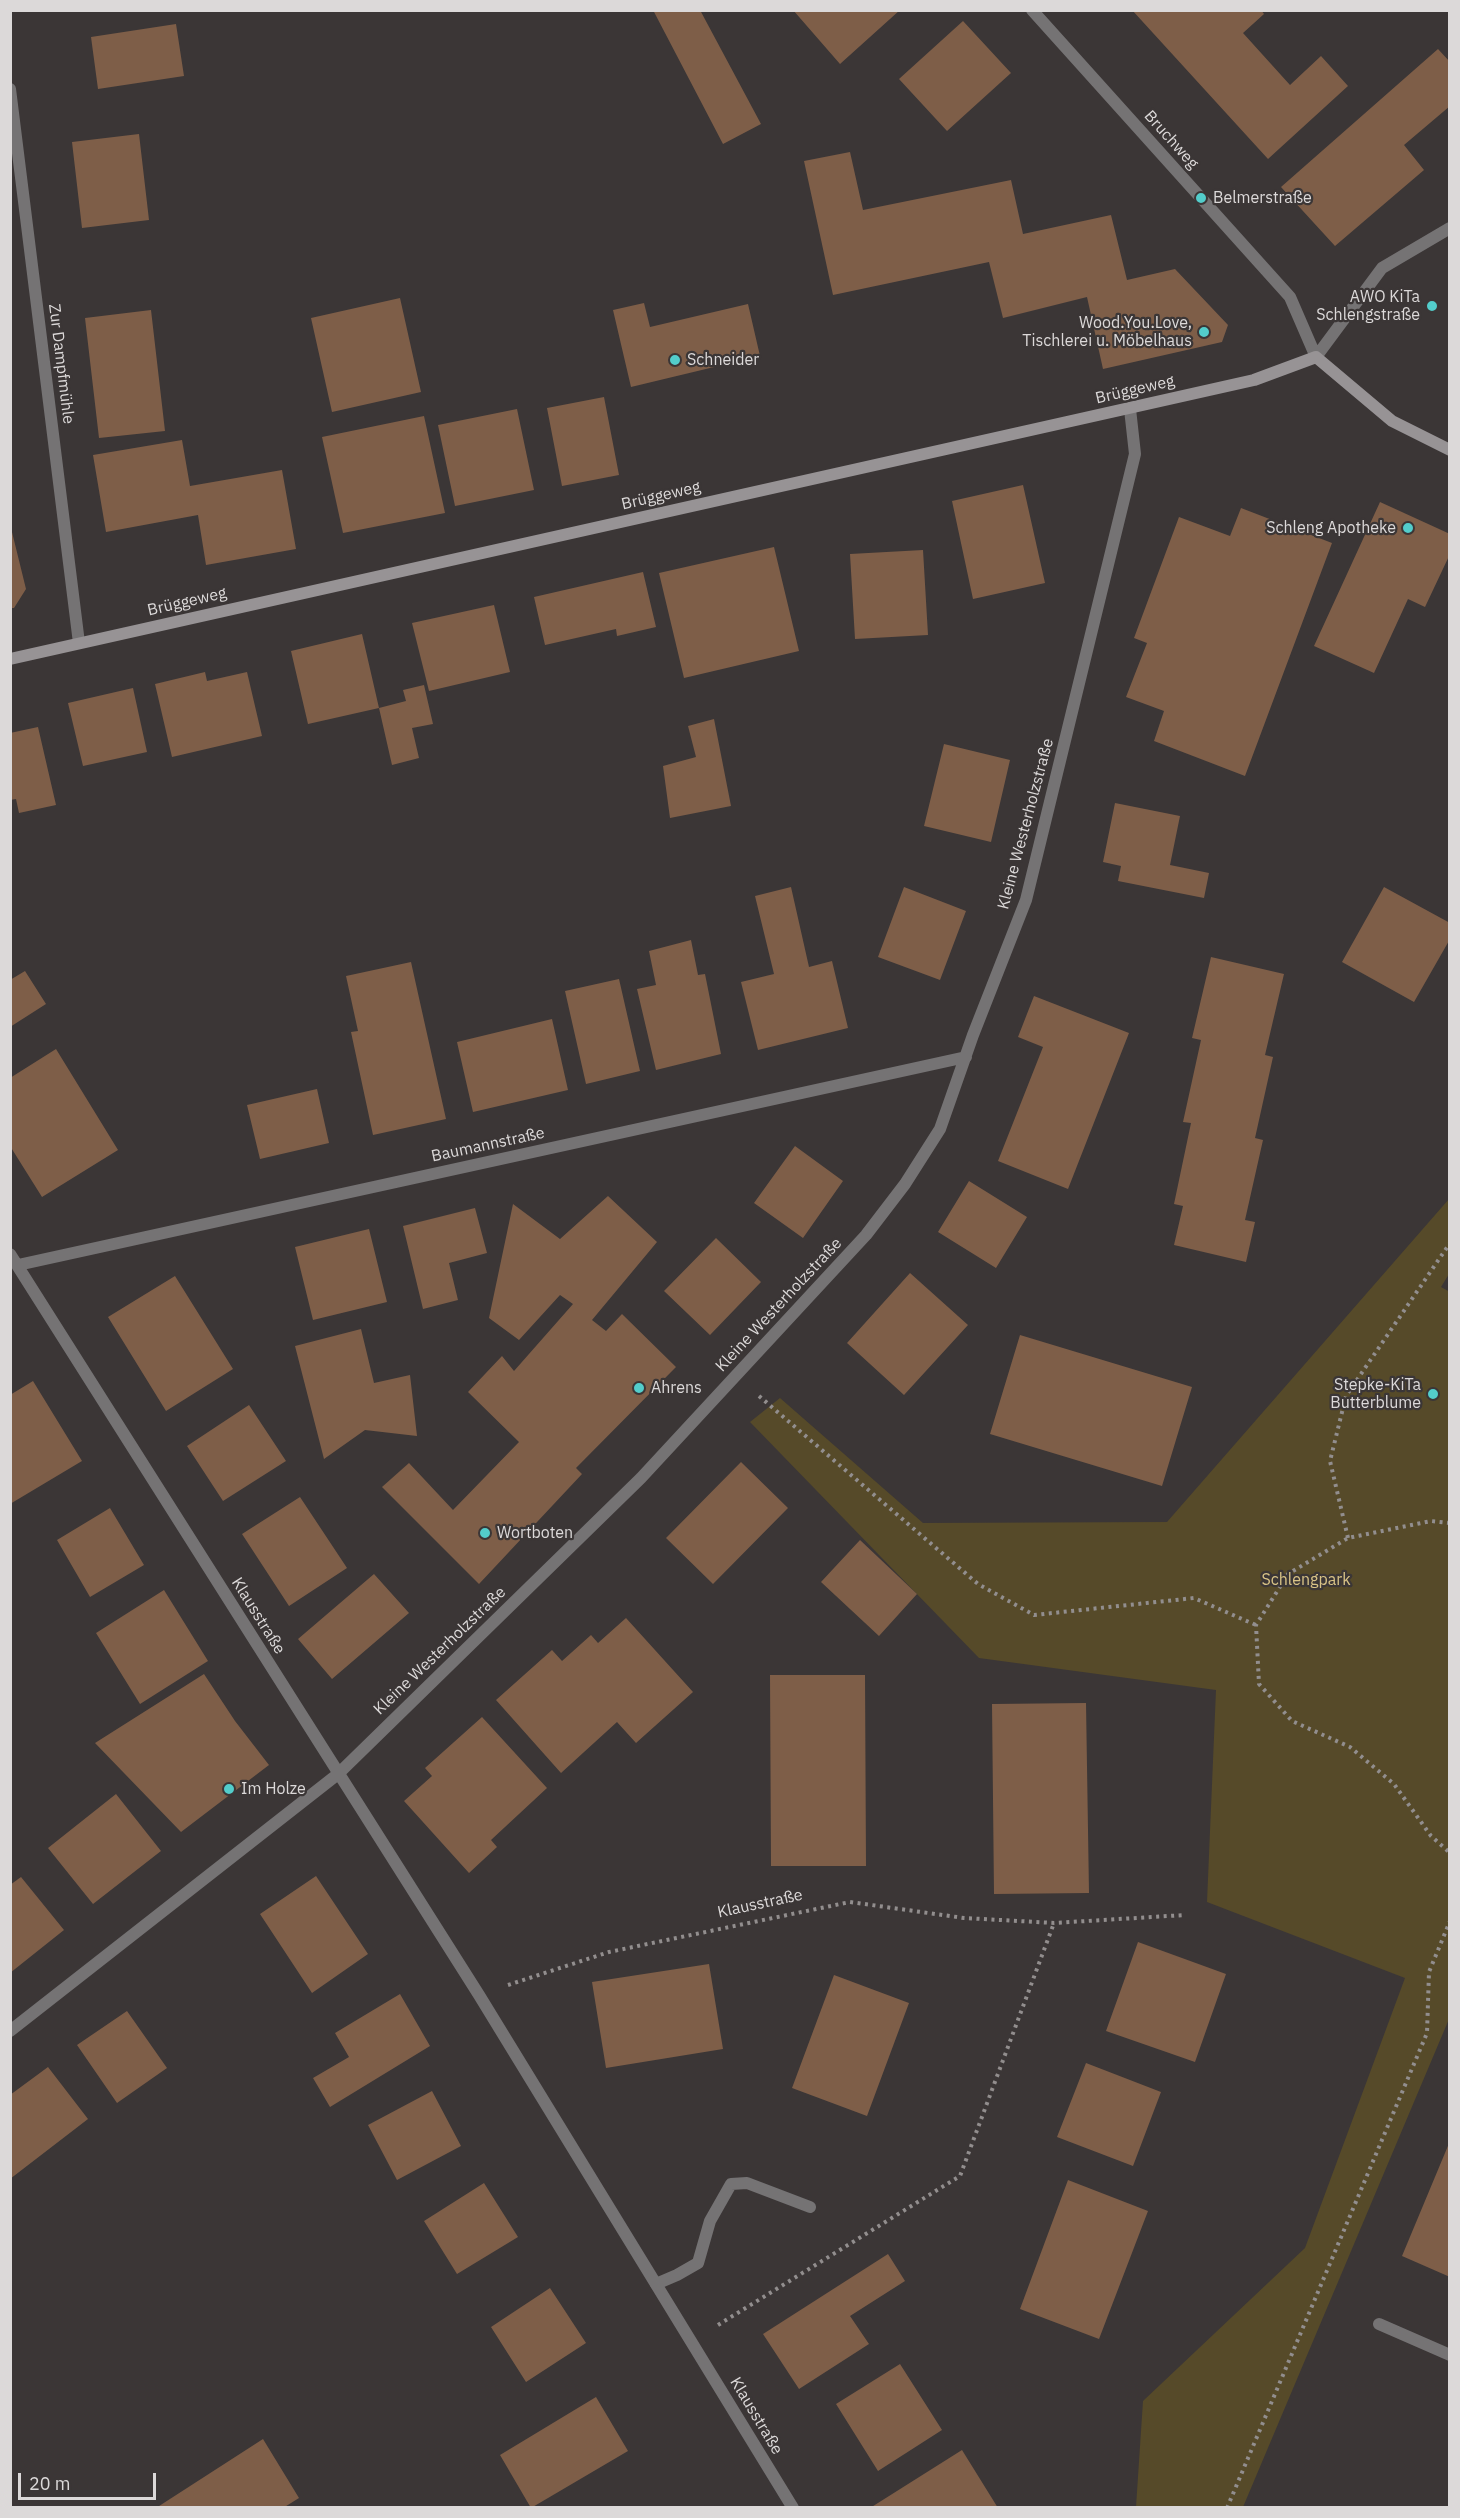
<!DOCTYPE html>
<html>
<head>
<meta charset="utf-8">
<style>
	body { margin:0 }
	#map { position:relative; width:1460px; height:2518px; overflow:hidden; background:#3b3636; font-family:"IBM Plex Sans",sans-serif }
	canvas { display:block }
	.frame { position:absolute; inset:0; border:12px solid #dcd9d9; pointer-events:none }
	.scale { position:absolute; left:18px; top:2473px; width:138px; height:27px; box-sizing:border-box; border:3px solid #dcd9d9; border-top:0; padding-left:8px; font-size:18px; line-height:21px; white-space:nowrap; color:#dcd9d9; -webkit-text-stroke:4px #3b3636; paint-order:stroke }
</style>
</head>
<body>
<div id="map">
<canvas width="1460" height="2518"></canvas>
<div class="frame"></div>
<div class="scale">20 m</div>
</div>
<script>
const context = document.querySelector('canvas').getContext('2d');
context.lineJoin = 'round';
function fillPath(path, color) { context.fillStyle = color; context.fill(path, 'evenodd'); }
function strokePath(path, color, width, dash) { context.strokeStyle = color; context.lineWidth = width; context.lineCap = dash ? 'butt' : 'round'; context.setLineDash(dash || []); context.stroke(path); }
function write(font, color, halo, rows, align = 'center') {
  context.font = font + ' "IBM Plex Sans",sans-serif'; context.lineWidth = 4.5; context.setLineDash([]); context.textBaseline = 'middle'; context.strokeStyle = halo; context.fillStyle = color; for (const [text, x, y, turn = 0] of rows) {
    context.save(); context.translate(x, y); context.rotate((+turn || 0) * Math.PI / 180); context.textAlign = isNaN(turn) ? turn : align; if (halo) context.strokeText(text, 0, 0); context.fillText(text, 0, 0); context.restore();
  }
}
fillPath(new Path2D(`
	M1449 1199V1274L1441 1287 1450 1292 1449 2019 1243 2507H1136L1143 2401 1305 2248 1405 1978 1207 1902 1216 1690 979 1658 750 1422 780 1398 923 1523 1167 1522Z`), '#564a29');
fillPath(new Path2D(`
	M653 10H700L761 124 723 144Z
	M793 10H900L840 64Z
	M1132 10H1261L1264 14 1243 33 1290 85 1321 56 1348 86 1268 159Z
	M963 21 1011 73 947 131 899 79Z
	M176 24 184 76 98 89 91 37Z
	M1438 49 1450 62V106L1404 145 1424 170 1335 246 1281 187Z
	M139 134 149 220 82 228 72 142Z
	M850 152 863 210 1011 180 1023 234 1111 215 1127 280 1175 269 1228 325 1222 342 1103 369 1087 297 1003 318 989 262 833 295 804 161Z
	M400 298 421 392 332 412 311 318Z
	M644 303 650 327 748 304 760 356 631 387 613 310Z
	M151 310 165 431 99 438 85 318Z
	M604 397 619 475 562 486 547 408Z
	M517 409 534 490 455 506 438 425Z
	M424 416 445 513 343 533 322 437Z
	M182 440 190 486 282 470 296 549 206 565 198 515 106 532 93 455Z
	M1023 485 1045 583 973 599 952 501Z
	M1380 502 1450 534V554L1425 607 1408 599 1374 673 1314 646Z
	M1241 508 1332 543 1245 776 1154 741 1164 711 1126 697 1147 643 1134 638 1179 517 1230 536Z
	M11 528 26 589 14 608H10Z
	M774 547 799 651 684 678 659 573Z
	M923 550 928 635 855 639 850 554Z
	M643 572 656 627 617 636 616 629 545 645 534 597Z
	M494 605 510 672 429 691 412 623Z
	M362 634 379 708 308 724 291 651Z
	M205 672 207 681 247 672 262 736 172 757 155 684Z
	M424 685 433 724 412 728 419 758 392 765 379 708 406 701 403 690Z
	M133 688 147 752 83 766 68 703Z
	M714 719 731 806 670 818 663 766 696 757 688 726Z
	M38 727 56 805 19 813 16 799 10 800V733Z
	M944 744 1010 760 991 842 924 826Z
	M1115 803 1180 816 1170 865 1209 873 1204 898 1118 881 1121 866 1103 862Z
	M791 887 809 967 832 961 848 1028 758 1050 741 982 774 974 755 896Z
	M904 887 966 911 940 980 878 957Z
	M1384 887 1450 923V939L1414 1002 1342 962Z
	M691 940 698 975 705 974 721 1054 656 1070 637 989 656 985 649 951Z
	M1211 957 1284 974 1265 1055 1273 1057 1255 1138 1263 1140 1245 1220 1255 1222 1246 1262 1174 1245 1183 1206 1174 1204 1191 1123 1183 1122 1201 1040 1192 1038Z
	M411 962 446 1119 373 1135 351 1032 358 1031 346 976Z
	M25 971 46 1004 10 1027V980Z
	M619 979 640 1071 586 1084 565 991Z
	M1034 996 1129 1033 1068 1189 998 1161 1043 1047 1018 1037Z
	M552 1019 568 1090 473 1112 457 1042Z
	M56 1049 118 1150 42 1197 10 1146V1078Z
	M317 1089 329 1143 260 1159 247 1105Z
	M795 1146 843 1181 803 1238 754 1203Z
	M969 1181 1027 1217 996 1268 938 1232Z
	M608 1196 657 1242 592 1320 606 1331 622 1314 676 1367 576 1468 582 1474 479 1584 382 1487 409 1463 453 1510 519 1442 468 1392 502 1356 514 1371 573 1304 560 1295 519 1340 489 1318 513 1204 560 1239Z
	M475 1208 487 1253 449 1263 458 1300 423 1309 403 1226Z
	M369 1229 387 1302 313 1320 295 1247Z
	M716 1238 761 1282 710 1335 664 1291Z
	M910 1273 968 1325 904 1395 847 1343Z
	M175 1276 233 1369 166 1411 108 1317Z
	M361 1329 374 1383 410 1375 417 1436 365 1430 324 1459 295 1346Z
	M1020 1335 1192 1387 1162 1486 990 1434Z
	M33 1381 82 1461 10 1504V1395Z
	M249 1405 286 1461 223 1501 187 1446Z
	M741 1462 788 1508 713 1584 666 1538Z
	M300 1497 347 1568 289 1606 242 1534Z
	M110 1508 144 1565 90 1597 57 1540Z
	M860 1540 917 1594 879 1636 821 1582Z
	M374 1574 409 1613 332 1679 298 1639Z
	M164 1590 208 1661 140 1704 96 1633Z
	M626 1618 693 1692 636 1743 617 1722 561 1773 496 1700 552 1650 562 1661 591 1635 598 1643Z
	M204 1674 235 1721 269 1765 181 1832 95 1743Z
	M770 1675H865L866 1866H771Z
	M1086 1703 1089 1893 994 1894 992 1704Z
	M482 1717 547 1788 491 1840 497 1847 469 1873 404 1801 432 1776 425 1768Z
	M116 1794 161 1851 93 1904 48 1848Z
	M316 1876 368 1954 312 1993 260 1914Z
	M21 1877 64 1930 10 1973V1885Z
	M1138 1942 1226 1974 1195 2062 1106 2031Z
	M709 1964 723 2049 606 2068 592 1982Z
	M834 1975 909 2003 867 2116 792 2088Z
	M400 1994 430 2046 330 2107 313 2078 349 2057 335 2033Z
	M127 2011 167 2068 117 2103 77 2045Z
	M1086 2063 1161 2092 1133 2166 1057 2137Z
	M48 2067 88 2119 10 2179V2095Z
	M432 2091 461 2146 397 2180 368 2125Z
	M1450 2141V2277L1402 2256Z
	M1068 2180 1148 2211 1099 2339 1020 2309Z
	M484 2183 518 2237 457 2274 424 2221Z
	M888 2254 905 2281 850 2316 869 2344 799 2389 763 2334Z
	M550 2288 586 2343 526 2382 491 2327Z
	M900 2364 942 2430 878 2471 836 2404Z
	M596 2397 628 2451 531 2508 500 2455Z
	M263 2439 299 2498 283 2508H156Z
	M962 2450 998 2508H870Z`), '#7e5e48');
strokePath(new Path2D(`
	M759 1396 978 1584 1034 1615 1194 1598 1256 1625
	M1450 1523 1431 1521 1348 1538 1288 1574 1256 1625 1259 1684 1292 1721 1350 1747 1394 1784 1431 1836 1450 1853
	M1348 1538 1330 1461 1346 1396 1450 1243
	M508 1985 609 1952 850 1902 964 1918 1054 1923 1185 1915
	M718 2325 960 2176 1054 1923
	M1227 2508 1427 2033 1429 1972 1450 1921`), '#928e8e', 4, [3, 4.5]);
strokePath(new Path2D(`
	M656 2284 677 2275 698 2263 710 2221 731 2184 747 2183 810 2207
	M1379 2324 1450 2355`), '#757374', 12);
strokePath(new Path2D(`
	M1032 10 1290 297 1316 357 1382 268 1450 228
	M10 89 79 643
	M10 1254 479 1995 793 2508
	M18 1265 966 1057
	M10 2031 338 1774 641 1478 866 1235 905 1184 940 1129 973 1035 1026 900 1135 454 1130 409`), '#757374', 12);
strokePath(new Path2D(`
	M10 659 1254 380 1316 357 1392 421 1450 450`), '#979395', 12);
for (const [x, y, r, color] of [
	[1201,198,6,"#53cdcb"],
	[1432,306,6,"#53cdcb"],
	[1204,332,6,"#53cdcb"],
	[675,360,6,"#53cdcb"],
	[1408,528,6,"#53cdcb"],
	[639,1388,6,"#53cdcb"],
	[1433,1394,6,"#53cdcb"],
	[485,1533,6,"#53cdcb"],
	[229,1789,6,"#53cdcb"]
]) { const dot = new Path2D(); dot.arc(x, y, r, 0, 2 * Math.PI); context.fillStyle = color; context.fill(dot); strokePath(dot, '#3b3636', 2); }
write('16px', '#dcd9d9', '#3b3636', [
	["Bruchweg",1171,140,48],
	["Zur Dampfmühle",61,364,83],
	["Brüggeweg",1135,390,-13],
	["Brüggeweg",661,496,-13],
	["Brüggeweg",187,602,-13],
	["Kleine Westerholzstraße",1026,824,-75],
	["Baumannstraße",488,1145,-12],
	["Kleine Westerholzstraße",779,1305,-47],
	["Klausstraße",258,1616,58],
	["Kleine Westerholzstraße",440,1651,-44],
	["Klausstraße",760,1904,-12],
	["Klausstraße",756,2416,59]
]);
write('16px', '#dcd9d9', '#3b3636', [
	["Belmerstraße",1213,198],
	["AWO KiTa",1420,297,"right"],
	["Schlengstraße",1420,315,"right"],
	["Wood.You.Love,",1192,323,"right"],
	["Tischlerei u. Möbelhaus",1192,341,"right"],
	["Schneider",687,360],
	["Schleng Apotheke",1396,528,"right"],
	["Stepke-KiTa",1421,1385,"right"],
	["Butterblume",1421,1403,"right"],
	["Ahrens",651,1388],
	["Wortboten",497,1533],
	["Im Holze",241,1789]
], 'left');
write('16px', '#d9c386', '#3b3636', [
	["Schlengpark",1306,1580]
]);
</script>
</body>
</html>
